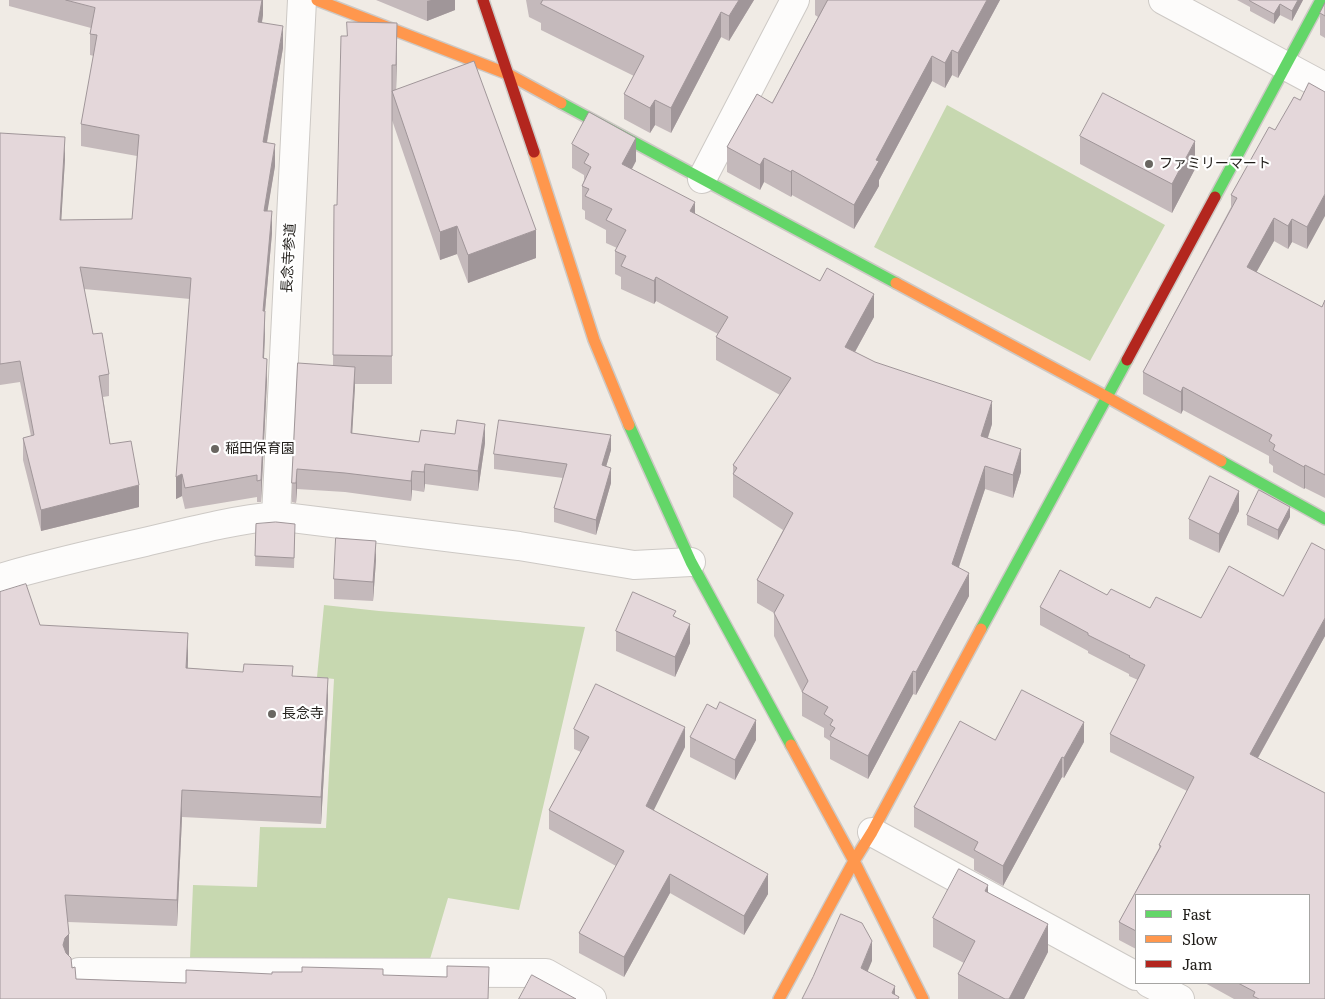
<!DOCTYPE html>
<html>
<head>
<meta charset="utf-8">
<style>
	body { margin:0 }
	#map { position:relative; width:1325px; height:999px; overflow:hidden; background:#f0ebe5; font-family:Literata,serif }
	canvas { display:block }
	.legend { position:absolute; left:1135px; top:894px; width:175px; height:90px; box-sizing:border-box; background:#fff; border:1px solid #a6a5a3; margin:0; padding:6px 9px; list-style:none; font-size:15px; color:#211e1a }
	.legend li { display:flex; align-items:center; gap:10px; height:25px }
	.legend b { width:25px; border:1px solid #a6a5a3 }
</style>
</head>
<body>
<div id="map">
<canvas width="1325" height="999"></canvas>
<ul class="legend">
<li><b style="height:6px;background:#63d668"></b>Fast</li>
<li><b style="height:6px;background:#ff974d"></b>Slow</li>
<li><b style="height:6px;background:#b3261e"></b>Jam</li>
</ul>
</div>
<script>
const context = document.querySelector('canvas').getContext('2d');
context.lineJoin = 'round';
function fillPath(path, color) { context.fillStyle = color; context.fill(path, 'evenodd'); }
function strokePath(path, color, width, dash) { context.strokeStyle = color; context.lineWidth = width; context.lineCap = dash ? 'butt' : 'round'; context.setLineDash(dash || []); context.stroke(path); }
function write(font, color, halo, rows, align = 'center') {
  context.font = font + ' Literata,"Noto Sans JP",serif'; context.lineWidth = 4.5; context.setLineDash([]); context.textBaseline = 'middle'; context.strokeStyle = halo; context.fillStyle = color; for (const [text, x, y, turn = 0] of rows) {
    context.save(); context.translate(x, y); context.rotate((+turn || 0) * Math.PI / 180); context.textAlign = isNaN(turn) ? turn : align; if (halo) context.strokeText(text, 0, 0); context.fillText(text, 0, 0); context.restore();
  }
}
fillPath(new Path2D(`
	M947 105 1165 225 1090 361 874 247Z
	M324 605 379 611 585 627 519 910 448 898 430 959 190 958 193 885 257 887 260 827 326 828 334 679 317 677Z`), '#c7d8b0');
const street = new Path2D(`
	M1163 0 1325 87
	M702 179 795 0
	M276 516 302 0
	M0 578C48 564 96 553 145 542 188 532 232 520 276 516L519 546 634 565 691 562
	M872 832 1136 976
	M79 972 546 973 592 999
	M1149 983 1180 999`);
const fast = new Path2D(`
	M561 103 896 283
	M1215 197 1321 0
	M629 425 691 562 791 745
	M1221 461 1325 519
	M981 629 1127 360`);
const slow = new Path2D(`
	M317 0 508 74 561 103
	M534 152 594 340 629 425
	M896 283 1107 397 1221 461
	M791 745 854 861 923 999
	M779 999 854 861 872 832 981 629`);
const jam = new Path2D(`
	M483 0 534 152
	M1127 360 1215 197`);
strokePath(street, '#cdc9c5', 30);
strokePath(fast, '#cdc9c5', 14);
strokePath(slow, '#cdc9c5', 14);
strokePath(jam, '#cdc9c5', 14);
strokePath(street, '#fdfcfb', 28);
strokePath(fast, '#63d668', 11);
strokePath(slow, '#ff974d', 11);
strokePath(jam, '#b3261e', 11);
fillPath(new Path2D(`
	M9 0H263V15L262 23 283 48 267 143 275 166 267 211 272 233 265 311V333L264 358 267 380 261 502H257V497L185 509 182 496 176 499 190 299 84 289 93 334 109 374V396L103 397 110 444 139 507 41 531 23 460V438L31 436 20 382 0 385V133L65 159 61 220 132 219 137 156 81 146V124L94 56 90 55V34L91 28 9 6Z
	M376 0H455V10L427 21Z
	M526 0H754L729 41 721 37 671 133 655 125 650 133 624 119V94L634 76 541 30V23L529 17Z
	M815 0H1000L958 78 952 75 945 88 932 81 879 180V186L854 229 792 195 791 197 764 182 760 190 727 172V147L772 103 818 17 815 15Z
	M1237 0H1303L1292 21 1280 15 1274 24 1250 11V7Z
	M1325 3V38L1320 35V13Z
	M397 51 396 90 536 258 468 283 457 254 440 260 392 120V384H355L352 433 419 442 485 443 478 491 425 484 424 492 412 490 411 501 345 492 297 489 296 503 292 502V483L333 365 334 205H337Z
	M1309 83 1307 249 1292 242 1288 249 1274 241 1256 272 1322 307 1325 300V498L1305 488 1304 489 1273 472V466L1269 463V456L1183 410 1181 414 1143 394V372L1231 207V195L1275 130 1300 100Z
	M1080 136 1195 169 1172 213 1080 164Z
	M572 144 636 161 632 169 695 214 874 317 855 352 992 424 988 438 1021 472 1013 498 985 489 959 567 969 596 916 695 913 694 868 779 830 759V741L824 737V728L802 716V692L774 636V613L757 603V580L783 530 733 497V465L780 395 716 360V337L718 334 656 301 654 304 621 289V277L615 274V251L617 248 606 243V230L585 219V211L582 209V186L584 180V175L572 168Z
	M611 450 606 467 611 483 596 535 554 522V508L563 478 494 469V454Z
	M1239 511 1219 553 1189 539V519Z
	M1247 515 1290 517 1278 540 1247 525Z
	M256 524 295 534 294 568 255 566Z
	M376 560 373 601 334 599V579Z
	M1107 595 1150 608 1201 618 1325 636 1258 758 1325 999H1234L1205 983H1309L1136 895V949L1119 940V922L1159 848V845L1187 791 1110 752V734L1138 680 1129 676V674L1088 653V651L1040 625V607Z
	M676 617 690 643 675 677 616 651V631Z
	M40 625 188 660V668L293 676 328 705 321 824 182 817 177 926 68 922 69 956 76 979 186 983 272 974 383 975 488 999H0Z
	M574 729 685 747 653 810 768 894 744 935 670 893 624 977 579 953V933L616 866 549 829V810L581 752 574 749Z
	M690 737 756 740 735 780 690 757Z
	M1084 742 1064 778 1062 777 1003 886 974 870V859L914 827V807Z
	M988 892 1048 952 1024 999H958V974L964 963 933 947V918Z`), '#c4b9bb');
fillPath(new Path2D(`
	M262 0H263V15L258 44V22Z
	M431 0H455V10L427 21V1Z
	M739 0H754L729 41V16Z
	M987 0H1000L958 78V53Z
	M1298 0H1303L1292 21V11Z
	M1280 4V15L1274 24V14Z
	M721 12V37L671 133V108Z
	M397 23V51L396 93V65Z
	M283 26V48L263 164V142Z
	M952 50V75L945 88V63Z
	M932 56V81L879 180V186L854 229V205L876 160Z
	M655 100V125L650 133V108Z
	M65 137V159L60 242V220Z
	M636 138V161L622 187V164Z
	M1195 141V169L1172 213V184Z
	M275 144V166L264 232V211Z
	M764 158V182L760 190V165Z
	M792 170V195L791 197V172Z
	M1325 194V216L1307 249V227Z
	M695 202V225L690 211Z
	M272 211V233L263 333V311Z
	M1274 218V241L1247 289V267Z
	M1292 219V242L1288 249V226Z
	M457 226V254L440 260V232Z
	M536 230V258L468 283V255Z
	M656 277V301L654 304V281Z
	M874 294V317L845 370V347Z
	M265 311V333L263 380V358Z
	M267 359V380L261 502V480Z
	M355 367V387L351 453V433Z
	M1183 387V410L1181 414V392Z
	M992 401V424L981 459V436Z
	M485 424V443L478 491V471Z
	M611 435V450L602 480V465Z
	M1021 449V472L1013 498V475Z
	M425 464V484L424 492V472Z
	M1305 465V488L1304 489V467Z
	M985 466V489L952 587V564Z
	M611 468V483L596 535V520Z
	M297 469V489L296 503V483Z
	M412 471V490L411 501V481Z
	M182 474V496L176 499V477Z
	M139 485V507L41 531V510Z
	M1239 491V511L1219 553V534Z
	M1290 507V517L1278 540V530Z
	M376 541V560L373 601V582Z
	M969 573V596L916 695V672Z
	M1325 618V636L1250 772V754Z
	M690 624V643L675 677V657Z
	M188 633V660L186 695V668Z
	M913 671V694L868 779V756Z
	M328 678V705L321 824V797Z
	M756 720V740L735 780V760Z
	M1084 722V742L1064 778V758Z
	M685 727V747L646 826V806Z
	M1062 757V777L1003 886V866Z
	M182 790V817L177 926V900Z
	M670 874V893L624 977V957Z
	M768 874V894L744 935V916Z
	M988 885V913L985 891Z
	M1048 924V952L1024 999H1009Z
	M69 934V961L63 945 65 938Z
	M872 941V961L861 987V968Z
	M895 986V999L892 993Z`), '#a09699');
const building = new Path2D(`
	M66 0H262L258 22 283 26 263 142 275 144 264 211H272L263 311H265L263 358 267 359 261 480 257 481V475L185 488 182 474 176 477 191 278 80 267 93 334 102 333 109 374 99 376 110 444 131 441 139 485 41 510 23 438 34 435 20 361 0 364V133L65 137 60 220 132 219 139 135 81 124 97 35 90 34 95 8Z
	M543 0H739L729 16 721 12 671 108 655 100 650 108 624 94 644 56 541 4Z
	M828 0H987L958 53 952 50 945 63 932 56 876 160 879 161 854 205 792 170 791 172 764 158 760 165 727 147 757 94 772 103Z
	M1250 0H1298L1292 11 1280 4 1274 14 1250 1Z
	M1325 3V16L1320 13Z
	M347 22 397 23 396 65H392V91L474 61 536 230 468 255 457 226 440 232 392 91V356L333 355 334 205H337L341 36H347Z
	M1309 83 1325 92V194L1307 227 1292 219 1288 226 1274 218 1247 267 1322 307 1325 300V475L1305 465 1304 467 1273 450 1275 445 1269 441 1272 435 1183 387 1181 392 1143 372 1237 198 1231 195 1269 127 1275 130 1294 97 1300 100Z
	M1103 93 1195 141 1172 184 1080 136Z
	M589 112 636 138 622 164 695 202 690 211 820 281 827 268 874 294 845 347 875 362 992 401 981 436 1021 449 1013 475 985 466 952 564 969 573 916 672 913 671 868 756 830 736 835 728 830 725 833 720 824 714 828 707 802 692 808 681 774 613 784 595 757 580 793 513 733 474 737 468 733 465 791 378 716 337 728 317 656 277 654 281 621 266 626 256 615 251 626 230 606 220 612 209 585 196 589 189 582 186 591 167 584 163 589 154 572 144Z
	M298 363 355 367 351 433 419 442 421 430 455 434 457 420 485 424 478 471 425 464 424 472 412 471 411 481 345 473 297 469 296 483H292Z
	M499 420 611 435 602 465 611 468 596 520 554 508 567 464 494 454Z
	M1210 476 1239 491 1219 534 1189 519Z
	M1259 490 1290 507 1278 530 1247 515Z
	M276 522 295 524 294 558 255 556 256 524Z
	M336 538 376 541 373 582 334 579Z
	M1312 543 1325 550V618L1250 754 1325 793V999H1259L1253 996 1255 992 1238 983H1309V895H1136V931L1119 922 1161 846 1159 845 1194 777 1110 734 1145 665 1129 657 1130 656 1088 635V633L1040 607 1060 570 1107 595 1111 589 1150 608 1156 597 1201 618 1229 566 1283 596Z
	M26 584 40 625 188 633 186 668 243 672 244 664 293 666 292 676 328 678 321 797 182 790 177 900 65 895 69 934 65 938 63 945 66 953 71 958 72 968 75 967 76 979 186 983V970L272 974V972H302V967L383 969V975L447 977V966L489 967 488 999H0V592Z
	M633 592 676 611 673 616 690 624 675 657 616 631Z
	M596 684 685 727 646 806 768 874 744 916 670 874 624 957 579 933 624 851 549 810 589 737 574 729Z
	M1022 690 1084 722 1064 758 1062 757 1003 866 974 850 978 842 914 807 960 721 995 740Z
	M720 702 756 720 735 760 690 737 707 704 716 709Z
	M959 869 988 885 985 891 1048 924 1009 999H1005L958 974 975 941 933 918Z
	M841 914 862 923 872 941 861 968 895 986 892 993 899 997 898 999H802L813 977Z
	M532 975 576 999H519Z`);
fillPath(building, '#e4d7da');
strokePath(building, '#a09699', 1);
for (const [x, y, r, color] of [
	[1149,164,5,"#696661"],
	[215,449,5,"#696661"],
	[272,714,5,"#696661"]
]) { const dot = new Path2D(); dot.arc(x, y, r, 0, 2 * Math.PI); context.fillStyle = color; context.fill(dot); strokePath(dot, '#fff', 2); }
write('14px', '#211e1a', '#fff', [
	["ファミリーマート",1159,164],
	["稲田保育園",225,449],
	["長念寺",282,714]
], 'left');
write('14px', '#211e1a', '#fff', [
	["長念寺参道",289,258,-87]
]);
</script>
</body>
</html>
